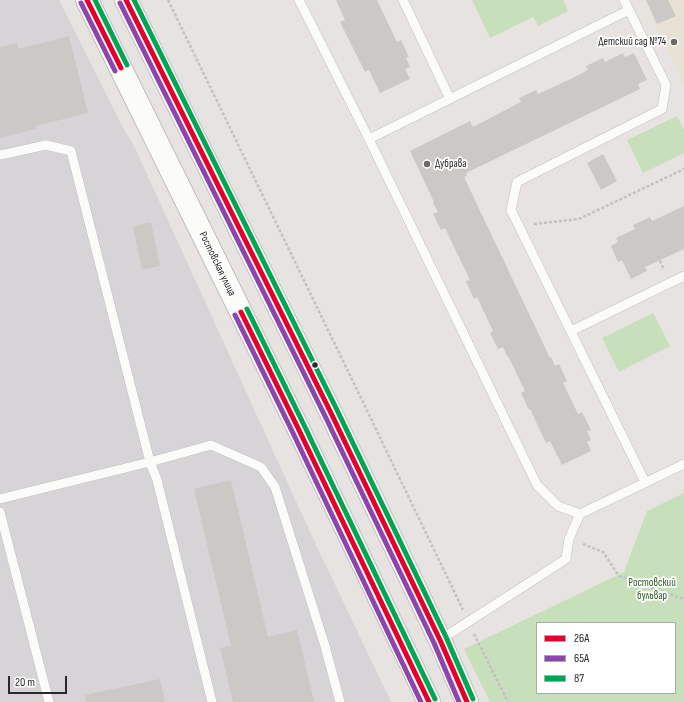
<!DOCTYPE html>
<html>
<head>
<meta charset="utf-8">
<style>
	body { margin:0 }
	#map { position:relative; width:684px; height:702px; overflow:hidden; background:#e6e3e0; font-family:"Sofia Sans Condensed",sans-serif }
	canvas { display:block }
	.legend { position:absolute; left:536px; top:622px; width:140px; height:72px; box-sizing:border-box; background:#fff; border:1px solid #a9a9a9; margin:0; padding:5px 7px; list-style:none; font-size:12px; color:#292929 }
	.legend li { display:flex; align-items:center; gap:8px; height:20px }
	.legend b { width:20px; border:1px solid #a9a9a9 }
	.scale { position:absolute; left:8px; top:676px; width:59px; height:18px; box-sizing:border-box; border:2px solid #292929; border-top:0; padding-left:5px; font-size:12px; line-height:14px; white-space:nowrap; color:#292929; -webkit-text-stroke:3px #fff; paint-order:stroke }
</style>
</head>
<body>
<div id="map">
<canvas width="684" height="702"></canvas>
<ul class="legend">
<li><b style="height:5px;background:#e4002b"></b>26А</li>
<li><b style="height:5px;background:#8e44ad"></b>65А</li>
<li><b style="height:5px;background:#00a651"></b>87</li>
</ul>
<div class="scale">20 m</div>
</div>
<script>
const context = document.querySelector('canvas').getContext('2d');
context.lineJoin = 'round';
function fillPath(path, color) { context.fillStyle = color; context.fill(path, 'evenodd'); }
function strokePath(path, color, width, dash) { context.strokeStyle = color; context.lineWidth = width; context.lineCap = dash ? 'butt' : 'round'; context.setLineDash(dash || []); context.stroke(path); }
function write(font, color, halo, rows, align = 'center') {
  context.font = font + ' "Sofia Sans Condensed",sans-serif'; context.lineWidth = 3.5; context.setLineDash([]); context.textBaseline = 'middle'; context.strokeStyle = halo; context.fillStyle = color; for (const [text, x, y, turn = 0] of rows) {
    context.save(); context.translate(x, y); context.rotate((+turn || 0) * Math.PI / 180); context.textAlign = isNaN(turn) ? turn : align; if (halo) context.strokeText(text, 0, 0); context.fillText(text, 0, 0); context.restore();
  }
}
fillPath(new Path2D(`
	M0 0H59L121 124 135 148 310 532 391 702H0Z`), '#d7d4d7');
fillPath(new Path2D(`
	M644 0H684V84Z`), '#e8e2d5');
fillPath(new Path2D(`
	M472 0H563L568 11 538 26 533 17 490 38Z
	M677 116 684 130V153L643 173 627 140Z
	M653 313 670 346 619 372 602 338Z
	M684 493V702H490L464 649 624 572 647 511ZM537 623H675V693H537Z`), '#c8dfbb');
fillPath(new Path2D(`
	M336 0H377L397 42 401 40 409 57 406 58 410 67 405 69 410 79 380 93 369 70 365 72 340 22 345 20Z
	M646 0H668L676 16 657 24Z
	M69 36 88 113 36 126V129L0 138V47L17 43 18 49Z
	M623 53 625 57 634 53 647 80 638 84 640 89 466 173 467 176 464 177 550 358 551 357 555 366 559 364 567 381 563 383 578 414 582 412 591 430 587 431 591 440 587 442 591 451 562 465 550 441 546 443 530 409 529 410 521 393 525 391 508 356H507L503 347 498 349 490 333 493 331 477 297 474 299 466 281 470 280 445 228 441 230 433 214 438 212 433 203 434 202 410 151 470 121 473 127 521 102 519 98 536 90 538 94 571 79 588 70 586 66 603 58 605 62Z
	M603 154 617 181 601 190 587 163Z
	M684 206V249L645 267 647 271 631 279 622 260 618 262 611 246 618 242 616 238 635 229 633 225 650 217 652 221Z
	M151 222 160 266 142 270 133 226Z
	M231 480 268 637 297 630 314 702H233L220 648 231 646 194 489Z
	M160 679 165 702H86L85 695Z`), '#cbc9c6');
const service = new Path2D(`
	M299 0 369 139 537 485 558 506 580 514
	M403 0 450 99
	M624 0 666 85 662 109 517 182 511 210 645 482
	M369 139 629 10
	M0 155 46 145 71 151 150 462 157 480 212 702
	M571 331 684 276
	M0 499 150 462 211 445 261 467 275 487 325 646 340 702
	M0 512 49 702
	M440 640 566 559 569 539 580 514 684 464`);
const tertiary = new Path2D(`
	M87 0 298 428 429 702
	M126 0 331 413 440 640 467 702`);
strokePath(service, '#c0bfc0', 10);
strokePath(tertiary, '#c0bfc0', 24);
strokePath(new Path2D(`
	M168 0 361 398 463 610
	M534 224 579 219 684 169
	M658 256 664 270
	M583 544 603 552 619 576 684 599
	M474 634 508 702`), '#c3c2c2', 2.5, [3, 2]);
strokePath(service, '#fbfbfa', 9);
strokePath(tertiary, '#fbfbfa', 22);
strokePath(new Path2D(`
	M87 0 121 68
	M126 0 331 413 440 640 467 702
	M241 312 298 428 429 702`), '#e4002b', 5);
strokePath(new Path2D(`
	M81 3 115 71
	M120 3 325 416 434 643 459 702
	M235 315 292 431 421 702`), '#8e44ad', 5);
strokePath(new Path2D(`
	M95 0 127 65
	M134 0 337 410 446 637 473 699
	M247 309 304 425 435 699`), '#00a651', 5);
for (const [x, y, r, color] of [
	[674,42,4,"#6b6a69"],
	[427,164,4,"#6b6a69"],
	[315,365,3.5,"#292929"]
]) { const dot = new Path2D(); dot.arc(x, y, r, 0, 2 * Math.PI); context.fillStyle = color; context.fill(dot); strokePath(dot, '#fff', 1.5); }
write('11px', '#292929', '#fff', [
	["Детский сад №74",666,42],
	["Дубрава",435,164,"left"]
], 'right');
write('11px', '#292929', '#fff', [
	["Ростовская улица",217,264,64]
]);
write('11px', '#2b5e20', '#fff', [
	["Ростовский",652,583],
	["бульвар",652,596]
]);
</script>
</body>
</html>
